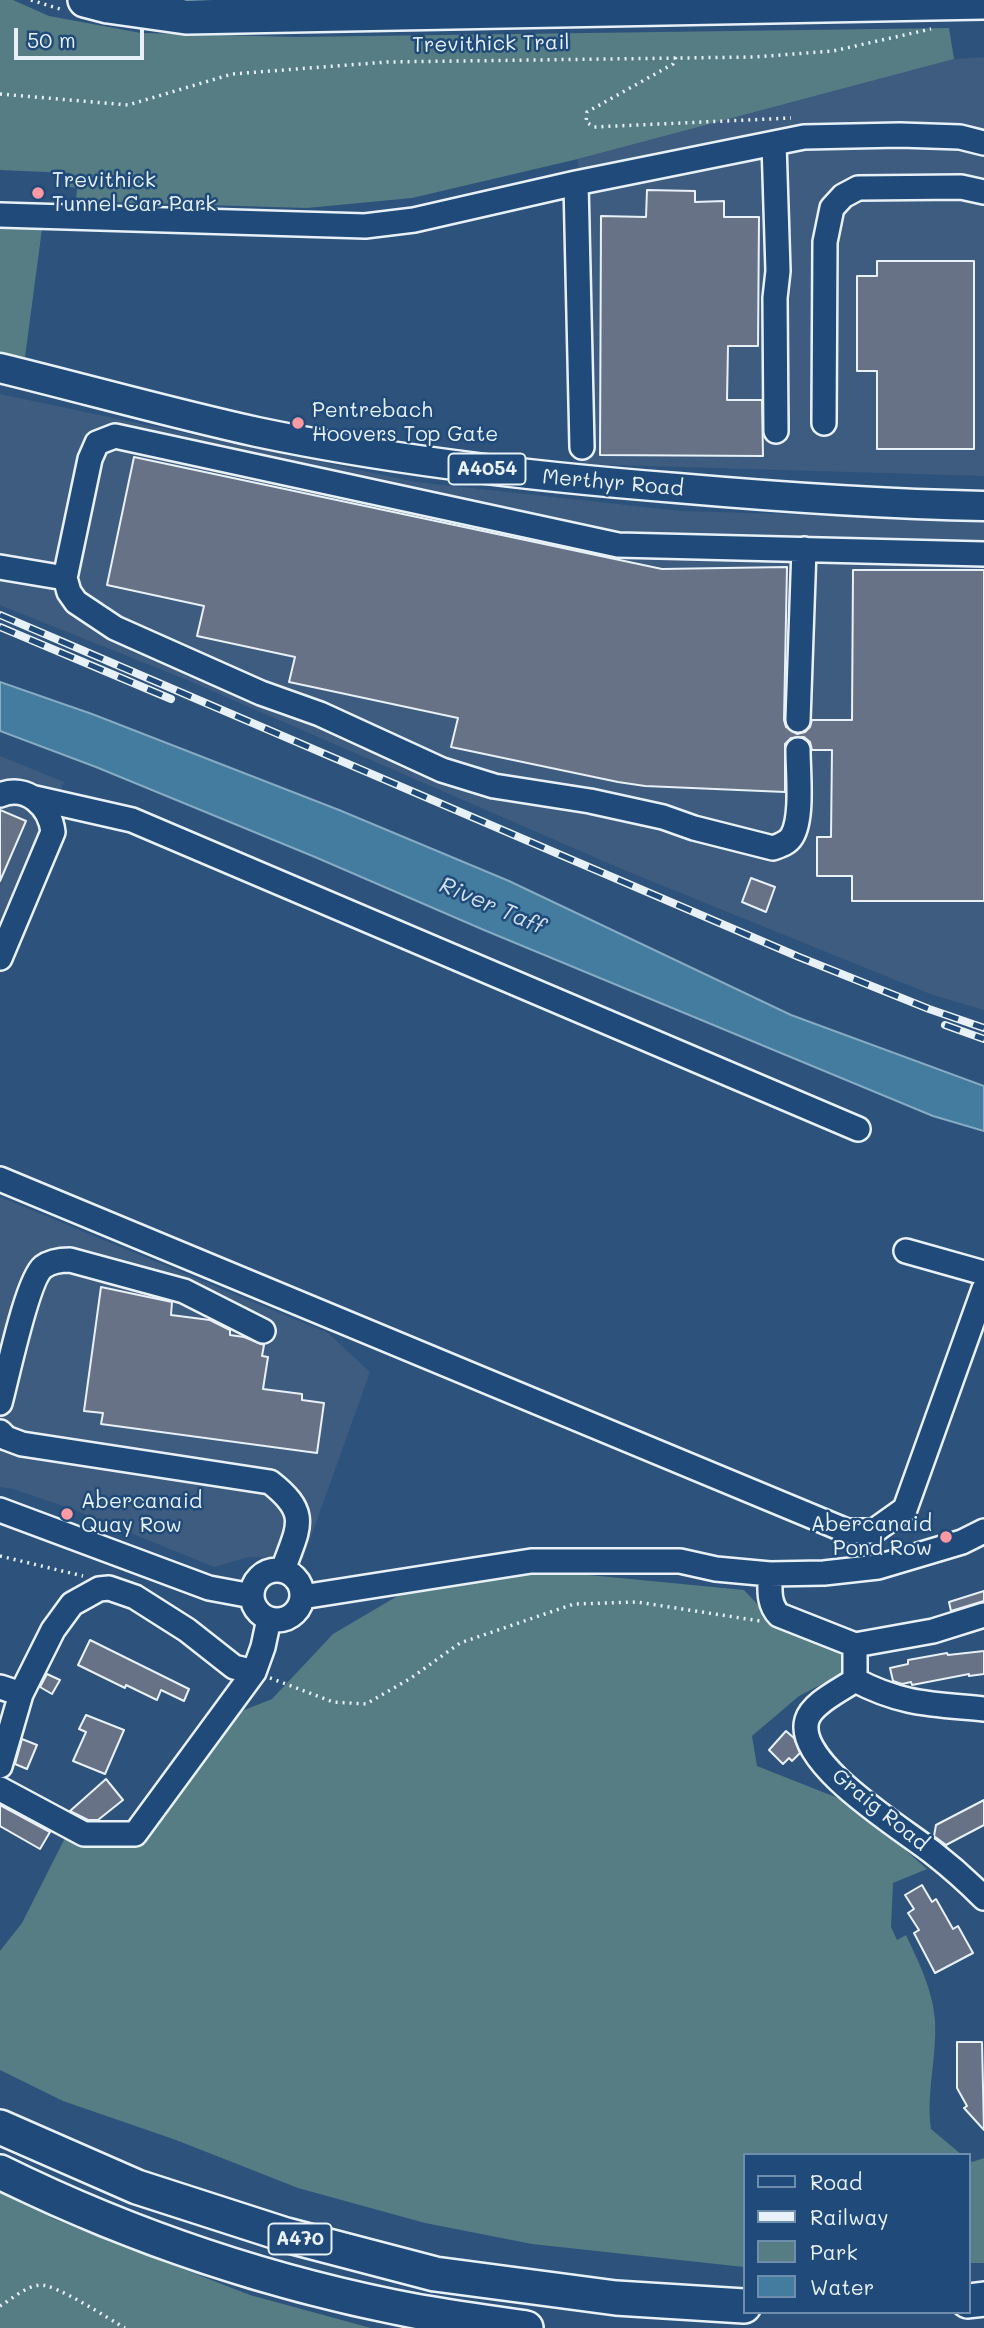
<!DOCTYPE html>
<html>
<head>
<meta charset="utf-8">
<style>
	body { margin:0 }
	#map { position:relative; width:984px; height:2328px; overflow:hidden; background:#2d527c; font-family:Mali,sans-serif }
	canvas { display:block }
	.legend { position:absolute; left:743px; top:2153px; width:228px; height:161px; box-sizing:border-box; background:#1f4a7a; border:2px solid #6f8dac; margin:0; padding:9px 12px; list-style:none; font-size:21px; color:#e8f1f8 }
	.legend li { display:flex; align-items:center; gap:14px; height:35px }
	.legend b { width:35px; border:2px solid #6f8dac }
	.scale { position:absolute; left:14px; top:28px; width:130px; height:32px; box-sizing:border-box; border:4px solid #e8f1f8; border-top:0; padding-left:9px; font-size:21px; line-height:24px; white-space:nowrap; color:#e8f1f8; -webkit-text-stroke:5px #1f4a7a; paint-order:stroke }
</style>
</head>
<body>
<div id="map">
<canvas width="984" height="2328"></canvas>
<ul class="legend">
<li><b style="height:9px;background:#1f4a7a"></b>Road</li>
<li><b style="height:9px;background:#e8f1f8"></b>Railway</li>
<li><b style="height:19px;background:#557d83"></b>Park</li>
<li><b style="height:19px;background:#447c9f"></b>Water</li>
</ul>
<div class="scale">50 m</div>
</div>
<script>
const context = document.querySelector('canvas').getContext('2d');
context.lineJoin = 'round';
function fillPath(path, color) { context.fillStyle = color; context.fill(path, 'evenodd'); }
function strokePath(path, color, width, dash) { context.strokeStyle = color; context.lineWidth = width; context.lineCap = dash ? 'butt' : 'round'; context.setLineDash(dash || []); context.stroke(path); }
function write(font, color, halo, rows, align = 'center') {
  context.font = font + ' Mali,sans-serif'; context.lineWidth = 5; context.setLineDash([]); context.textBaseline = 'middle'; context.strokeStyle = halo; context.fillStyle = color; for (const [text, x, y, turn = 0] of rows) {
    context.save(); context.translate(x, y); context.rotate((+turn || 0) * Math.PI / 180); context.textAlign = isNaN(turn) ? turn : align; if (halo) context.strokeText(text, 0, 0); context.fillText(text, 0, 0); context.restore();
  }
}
fillPath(new Path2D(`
	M984 57V476L580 464 578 159 954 59Z
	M0 394 416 482 682 511 984 520V1010L930 994 624 870 187 680 0 605Z
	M0 756 64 782 0 931Z
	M0 1197 328 1333 370 1372 303 1559 249 1557 214 1567 72 1509 13 1489 0 1487Z`), '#3e5c7f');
fillPath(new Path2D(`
	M0 0H13L49 16 141 33 296 37 949 28 954 59 578 159 412 198 307 208 76 201 77 188 69 187 70 173 0 170Z
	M0 229H42L25 357 0 352Z
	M510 1575H589L744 1590 777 1625 842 1651 845 1672 799 1696 752 1736 757 1766 853 1804 927 1869 893 1883 891 1927 897 1940 906 1935C919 1963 933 1990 935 2021 937 2058 926 2093 931 2129L962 2155H744V2267L532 2244 425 2223 298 2188 176 2140 63 2101 0 2070V1951L22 1923 66 1836 139 1841 234 1714 272 1699 333 1634 406 1591Z
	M984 2158V2263H968V2160L972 2162Z
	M0 2192 54 2219 250 2295 371 2328H0Z`), '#557d83');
const water = new Path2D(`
	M0 682 92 714 339 810 509 881 791 1015 984 1086V1131L933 1116 484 930 315 857 96 767 0 731Z`);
fillPath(water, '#447c9f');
strokePath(water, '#86abc3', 2);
const building = new Path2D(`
	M647 190 695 191V202L724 201V217H759L758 346H728L727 400H762L763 456 600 455 601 216 646 217Z
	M877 261H974V449H877V371H857V276H877Z
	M134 457 662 569 787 567 784 720 786 727 797 734 805 732 810 727 812 720H852L853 570H984V901H852V876H817V837H831L832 750H812L810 742 804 737 791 738 785 744V792L645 786 618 782 451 747 458 718 289 682 295 657 197 636 204 606 107 585Z
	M0 810 26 821 0 881Z
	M751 878 775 887 766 912 742 902Z
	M101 1287 172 1302 171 1315 210 1320 230 1330V1335L244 1337 264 1345 262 1356 268 1357 263 1389 302 1394V1400L324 1403 317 1453 101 1424 103 1413 84 1411Z
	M984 1591V1601L951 1611 949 1602Z
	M90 1640 189 1689 184 1701 161 1690 157 1700 126 1685 125 1688 78 1665Z
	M984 1651V1674L969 1676V1674L912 1685 911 1682 902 1684 893 1681 890 1668 908 1664V1660L947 1653 948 1655Z
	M47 1674 60 1680 52 1694 40 1687Z
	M86 1715 124 1730 105 1774 73 1761 86 1732 79 1729Z
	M786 1731 794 1738 800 1753 792 1761 789 1758 783 1764 769 1750Z
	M22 1739 37 1745 27 1769 15 1764Z
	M106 1779 123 1800 98 1820H88L70 1811Z
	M984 1800V1825L946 1845 934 1836 936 1825Z
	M0 1805 50 1832 40 1849 0 1826Z
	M922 1885 932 1902 936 1899 953 1929 958 1926 973 1953 935 1973 914 1933 919 1930 908 1913 914 1909 905 1895Z
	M957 2042H982L984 2130 964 2108 967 2106 957 2088Z`);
fillPath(building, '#677286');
strokePath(building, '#e8f1f8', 2);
const minor = new Path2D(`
	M774 143 778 271 775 298 776 431
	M576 183 582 447
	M0 215 365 226 414 220 576 183 804 137 900 135 960 137 984 143
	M824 423 825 242 832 208 843 196 858 188 961 187 984 192
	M0 567 65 578
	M798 720 804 549
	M798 750C798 772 803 818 792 836 788 843 781 845 773 848L694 828 663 817 590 801 494 786 442 770 320 714 261 693 115 628 76 602 69 592 65 578 90 459 97 443 115 436 618 545 984 554
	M0 795C27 784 50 806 53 832L0 958
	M35 798 132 820 858 1129
	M0 1179 847 1531H874L905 1509 984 1289
	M906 1251 984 1273
	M0 1403C7 1378 27 1280 43 1267 51 1261 61 1260 70 1260L184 1291 263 1331
	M0 1432 6 1438 22 1444 270 1482C311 1514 298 1527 283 1570
	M0 1510 209 1588 252 1596
	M252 1595a25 25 0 1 1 50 0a25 25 0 1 1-50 0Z
	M770 1574C770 1589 768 1604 779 1615L855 1645
	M302 1597 531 1561H680L716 1569 770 1574 824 1573 878 1567 962 1542 984 1531
	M855 1645V1680C841 1690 812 1703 807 1720 794 1763 903 1829 932 1852 950 1866 968 1882 984 1898
	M855 1645 933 1631 984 1615
	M855 1680C902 1705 933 1704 984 1709
	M0 1687 21 1694
	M0 1766 21 1694 53 1630 72 1604 99 1589 109 1588 135 1597 187 1630 234 1667 254 1672
	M0 1789 84 1834H135L254 1672 263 1647 269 1619`);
const major = new Path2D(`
	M0 368C86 389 171 413 257 432 395 461 537 477 677 488 780 497 881 504 984 506`);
const highway = new Path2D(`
	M85 0 108 6 186 17 984 2
	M0 2127 137 2187 286 2235 435 2274 616 2298 744 2306
	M0 2172C132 2237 276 2285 420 2312 455 2318 491 2323 526 2328
	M968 2301 984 2299`);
strokePath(minor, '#e8f1f8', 28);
strokePath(major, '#e8f1f8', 33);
strokePath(highway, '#e8f1f8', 38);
strokePath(new Path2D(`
	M31 0 63 10
	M676 57 673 64 587 112 586 122 594 127 791 118
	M0 94 128 105 232 74 387 62 754 57 833 51 931 29
	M0 1556 83 1576
	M270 1678 333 1702 366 1704 411 1678 460 1643 574 1604 637 1602 760 1621
	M0 2306C12 2299 26 2286 40 2285 56 2284 109 2319 125 2328`), '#e8f1f8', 3.5, [2, 5]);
strokePath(minor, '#1f4a7a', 23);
strokePath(major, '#1f4a7a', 28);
strokePath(highway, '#1f4a7a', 33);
const rail = new Path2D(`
	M0 615 799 957 929 1009 984 1028
	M0 627 171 699
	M945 1025 984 1039`);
strokePath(rail, '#e8f1f8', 8);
strokePath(rail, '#1f4a7a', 5, [16]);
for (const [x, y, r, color] of [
	[38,193,7,"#ff9aa2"],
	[298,423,7,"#ff9aa2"],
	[67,1514,7,"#ff9aa2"],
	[946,1537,7,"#ff9aa2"]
]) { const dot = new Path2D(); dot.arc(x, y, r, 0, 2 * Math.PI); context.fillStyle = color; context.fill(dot); strokePath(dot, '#1f4a7a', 2.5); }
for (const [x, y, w] of [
	[487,469,77],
	[300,2239,63]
]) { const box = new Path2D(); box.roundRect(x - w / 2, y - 15.5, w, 31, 5); context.fillStyle = '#1f4a7a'; context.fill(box); strokePath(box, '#e8f1f8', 2); }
write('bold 19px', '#e8f1f8', null, [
	["A4054",487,469],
	["A470",300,2239]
]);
write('21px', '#e8f1f8', '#1f4a7a', [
	["Trevithick Trail",491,44,-1],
	["Merthyr Road",613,483,5],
	["Graig Road",880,1810,39]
]);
write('21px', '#e8f1f8', '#1f4a7a', [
	["Trevithick",52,181],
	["Tunnel Car Park",52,205],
	["Pentrebach",312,411],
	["Hoovers Top Gate",312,435],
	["Abercanaid",81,1502],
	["Quay Row",81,1526],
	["Abercanaid",932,1525,"right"],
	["Pond Row",932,1549,"right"]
], 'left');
write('italic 23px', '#cfdfeb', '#1f4a7a', [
	["River Taff",492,906,23]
]);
</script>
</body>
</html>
